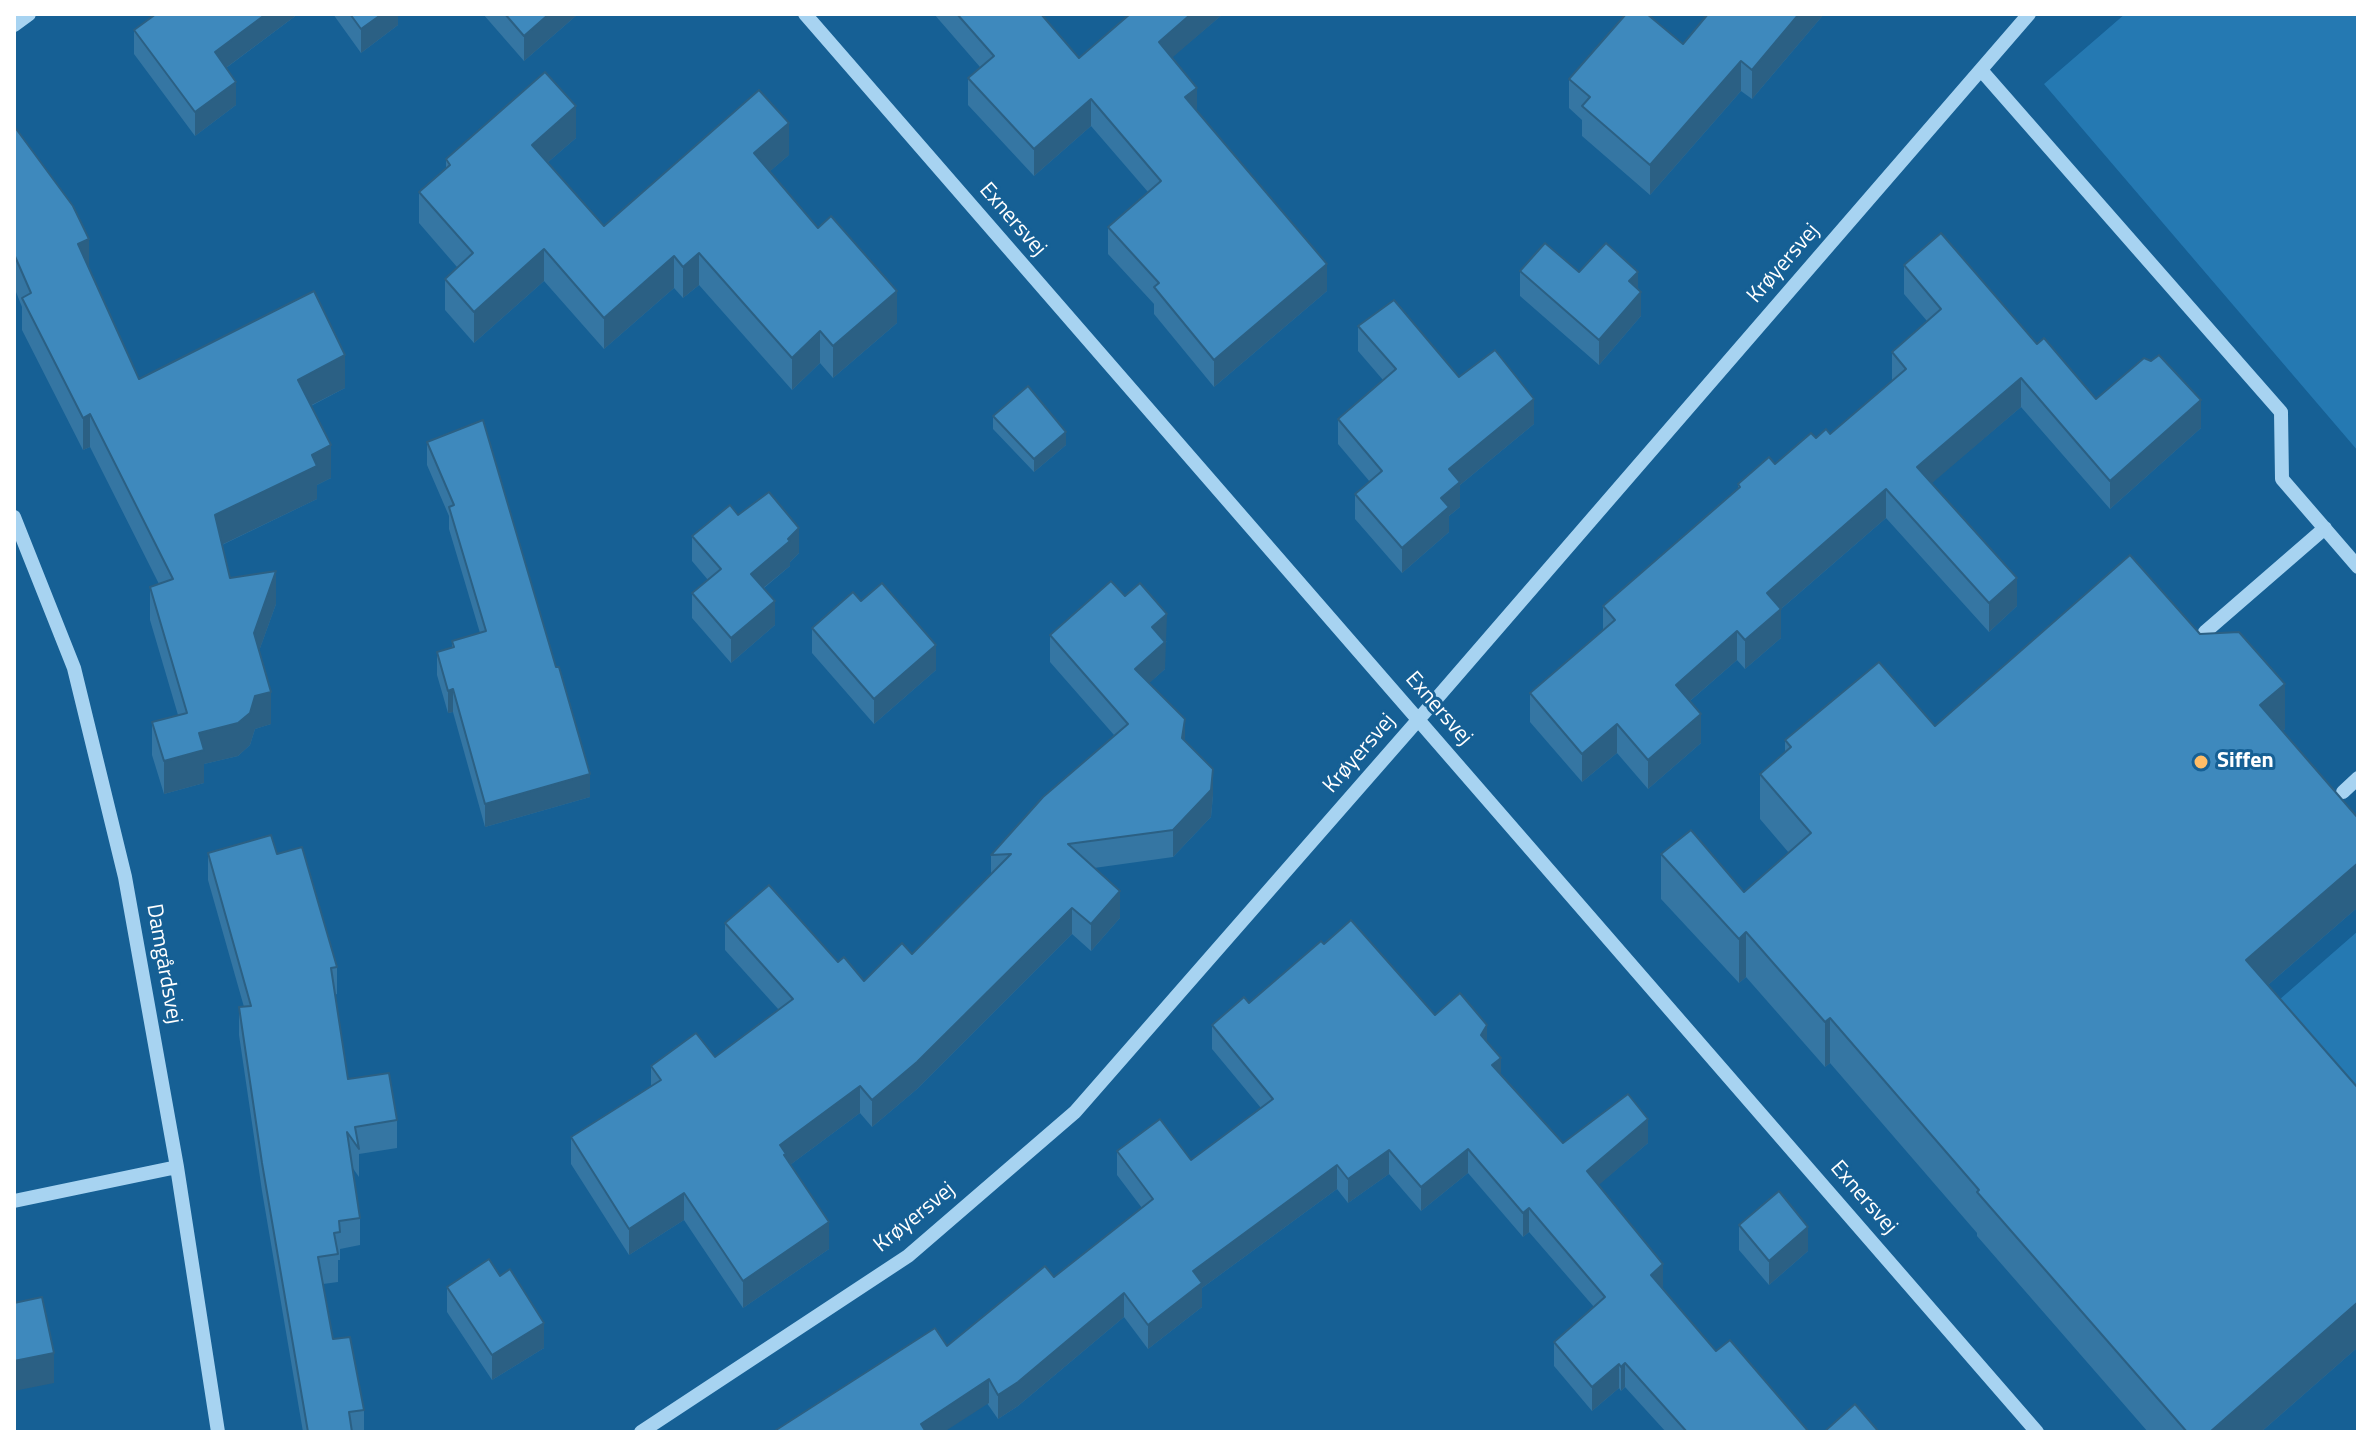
<!DOCTYPE html>
<html>
<head>
<meta charset="utf-8">
<style>
	body { margin:0 }
	#map { position:relative; width:2372px; height:1446px; overflow:hidden; background:#166095; font-family:"Titillium Web",sans-serif }
	canvas { display:block }
	.frame { position:absolute; inset:0; border:16px solid #fff; pointer-events:none }
</style>
</head>
<body>
<div id="map">
<canvas width="2372" height="1446"></canvas>
<div class="frame"></div>
</div>
<script>
const context = document.querySelector('canvas').getContext('2d');
context.lineJoin = 'round';
function fillPath(path, color) { context.fillStyle = color; context.fill(path, 'evenodd'); }
function strokePath(path, color, width, dash) { context.strokeStyle = color; context.lineWidth = width; context.lineCap = dash ? 'butt' : 'round'; context.setLineDash(dash || []); context.stroke(path); }
function write(font, color, halo, rows, align = 'center') {
  context.font = font + ' "Titillium Web",sans-serif'; context.lineWidth = 6; context.setLineDash([]); context.textBaseline = 'middle'; context.strokeStyle = halo; context.fillStyle = color; for (const [text, x, y, turn = 0] of rows) {
    context.save(); context.translate(x, y); context.rotate((+turn || 0) * Math.PI / 180); context.textAlign = isNaN(turn) ? turn : align; if (halo) context.strokeText(text, 0, 0); context.fillText(text, 0, 0); context.restore();
  }
}
fillPath(new Path2D(`
	M2125 14 2358 15V451L2044 84Z
	M2358 931V1089L2279 1000Z`), '#2579b2');
strokePath(new Path2D(`
	M805 14 2037 1432
	M14 25 29 14
	M1981 70 2281 412 2282 479 2358 567
	M14 517 74 668 125 877 177 1167 218 1432
	M2205 632 2325 528
	M2343 792 2358 778
	M14 1201 177 1167
	M641 1432 908 1256 1075 1112 1418 720 2029 14`), '#a7d3f1', 14);
fillPath(new Path2D(`
	M156 14H298L226 68 236 105 195 136 134 54V30Z
	M333 14H398V25L361 53Z
	M483 14H578L524 61Z
	M934 14H1041L1079 58 1223 14 1172 57 1197 112 1327 291 1214 387 1154 314V304L1108 254V227L1148 192 1091 126 1034 176 968 105V78L980 67Z
	M1824 14 1752 99 1741 91 1650 195 1582 136V120L1569 108V79L1683 44Z
	M14 126 89 269 139 379 345 388 311 406 331 478 317 485V499L222 545 230 578 276 604 259 651 271 724 255 729 250 745 238 756 204 764V783L164 794 152 755V722L178 715 150 620V587L159 584 90 447 83 450 22 330V307L14 287Z
	M576 138 547 163 604 226 789 155 770 171 897 323 833 378 820 363 792 390 699 285 683 298 674 288 604 349 544 281 474 343 445 310V279L457 267 419 223V192L446 168V159Z
	M1904 265 2037 344 2096 399 2201 428 2110 509 2021 407 1931 483 2017 606 1989 632 1886 518 1781 609V638L1745 669 1737 660 1690 701 1701 743 1648 789 1617 753 1582 782 1530 722V693L1603 630V606L1738 488V484L1775 464 1816 438 1830 434 1892 381V352L1927 321 1904 294Z
	M1520 271 1579 272 1638 289 1641 316 1599 365 1520 296Z
	M1358 326 1459 377 1534 424 1460 485V507L1449 516V532L1402 573 1355 519V494L1370 482 1338 444V419L1383 380 1358 351Z
	M993 416 1066 445 1034 472 993 429Z
	M427 442 590 797 485 827 453 712 448 713 437 675V652L452 648V641L480 633 449 529V516L427 465Z
	M738 515 799 553 790 562V566L764 588 775 625 731 663 692 618V593L708 580 692 561V536Z
	M861 601 936 670 874 724 812 653V628Z
	M2200 634 2285 729 2282 731 2358 818V907L2268 985 2358 1088V1347L2261 1432H2148L1977 1236V1233L1830 1063 1825 1067 1746 977 1739 983 1661 899V854L1744 892 1789 853 1760 819V774L1785 752V740L1935 726Z
	M1050 635 1167 641 1165 642V669L1149 683 1213 795 1211 817 1173 857 1094 868 1120 918 1091 951 1072 934 917 1089 872 1127 860 1113 790 1165 829 1249 743 1308 684 1220 629 1255 571 1164V1137L651 1086V1066L715 1057 779 1010 725 950V923L838 962 864 981 912 954 991 874V855L1114 735 1050 662Z
	M208 853 277 854 337 967V994L335 995 348 1079 397 1120V1148L359 1154V1177L352 1167 360 1218V1245L340 1249V1260H338V1282L323 1284 333 1339 364 1410V1432H303L262 1191 239 1035V1007H244L208 880Z
	M1249 1003 1435 1015 1487 1042 1501 1074 1563 1143H1648L1598 1185 1662 1289 1716 1351 1809 1432H1666L1625 1387 1621 1391 1619 1388 1592 1411 1554 1366V1342L1594 1307 1529 1232 1523 1237 1468 1173 1421 1211 1389 1174 1348 1203 1337 1189 1202 1288V1307L1148 1349 1124 1317 1018 1406 998 1419 947 1346 1054 1277 1142 1208 1117 1175V1151L1191 1160 1261 1108 1212 1049V1025Z
	M1739 1225 1808 1251 1769 1285 1739 1250Z
	M447 1287 544 1348 492 1380 447 1312Z`), '#3576a3');
fillPath(new Path2D(`
	M266 14H298L215 76V52Z
	M382 14H398V25L361 53V29Z
	M549 14H578L524 61V36Z
	M1191 14H1223L1159 69V42Z
	M1799 14H1824L1752 99V70Z
	M1741 61V91L1650 195V165Z
	M236 82V105L195 136V112Z
	M1197 88V115L1185 97Z
	M1091 99V126L1034 176V149Z
	M576 106V138L532 176V145Z
	M789 123V155L754 185V153Z
	M89 239V272L78 244Z
	M544 249V281L474 343V312Z
	M699 253V285L683 298V267Z
	M674 256V288L604 349V318Z
	M1327 264V291L1214 387V360Z
	M1638 272V295L1641 292V316L1599 365V340L1629 281Z
	M897 291V323L833 378V346Z
	M820 331V363L792 390V358Z
	M345 355V388L298 412V380Z
	M2021 378V407L1917 496V467Z
	M1534 399V424L1460 485V507L1449 516V532L1402 573V548L1441 498 1449 469Z
	M2201 400V428L2110 509V481Z
	M90 414V447L83 450V418Z
	M1066 432V445L1034 472V459Z
	M331 445V478L317 485V499L215 548V515L312 455Z
	M1886 489V518L1767 621V593Z
	M799 528V553L790 562V566L751 598V574Z
	M276 571V604L254 665V633Z
	M2017 578V606L1989 632V603Z
	M775 601V625L731 663V638Z
	M1781 609V638L1745 669V640Z
	M1167 614 1165 669 1135 696V669L1152 627Z
	M1737 631V660L1676 713V685Z
	M936 645V670L874 724V699Z
	M2285 684V729L2260 750V705Z
	M453 689V712L448 713V691Z
	M271 692V724L255 729 250 745 238 756 204 764V783L164 794V761L199 733 255 696Z
	M1701 714V743L1648 789V760Z
	M1185 719V746L1182 738Z
	M1617 724V753L1582 782V754Z
	M1213 769V795L1211 817 1173 857V830Z
	M590 774V797L485 827V804Z
	M2358 863V907L2246 1004V960Z
	M1120 891V918L1091 951V924Z
	M1072 908V934L917 1089 872 1127V1100Z
	M1746 932V977L1739 983V939Z
	M1830 1018V1063L1825 1067V1022Z
	M1487 1025V1049L1481 1035Z
	M1501 1058V1082L1492 1065Z
	M860 1086V1113L786 1168 780 1145Z
	M1648 1119V1143L1587 1195V1171Z
	M1468 1149V1173L1421 1211V1187Z
	M1389 1150V1174L1348 1203V1179Z
	M1337 1165V1189L1202 1288V1307L1148 1349V1325L1193 1271Z
	M684 1193V1220L629 1255V1229Z
	M1529 1208V1232L1523 1237V1213Z
	M829 1222V1249L743 1308V1281Z
	M1808 1227V1251L1769 1285V1261Z
	M1663 1264V1288L1651 1299V1275Z
	M1124 1293V1317L1018 1406 998 1419V1395Z
	M2358 1302V1347L2261 1432H2210Z
	M544 1323V1348L492 1380V1355Z
	M54 1353V1383L14 1391V1361Z
	M1625 1363V1387L1621 1391V1367Z
	M1619 1364V1388L1592 1411V1387Z
	M989 1379V1403L944 1432H921V1424Z`), '#2b6084');
const building = new Path2D(`
	M156 14H266L215 52 236 82 195 112 134 30Z
	M350 14H382L361 29Z
	M505 14H549L524 36Z
	M957 14H1041L1079 58 1130 14H1191L1159 42 1197 88 1185 97 1327 264 1214 360 1154 287 1159 283 1108 227 1161 181 1091 99 1034 149 968 78 994 56Z
	M1626 14H1647L1683 44 1708 14H1799L1752 70 1741 61 1650 165 1582 106 1590 97 1569 79Z
	M545 72 576 106 532 145 604 226 759 90 789 123 754 153 818 228 831 216 897 291 833 346 820 331 792 358 699 253 683 267 674 256 604 318 544 249 474 312 445 279 473 253 419 192 450 165 446 159Z
	M14 126 73 206 89 239 78 244 139 379 314 291 345 355 298 380 331 445 312 455 317 466 215 515 230 578 276 571 254 633 271 692 255 696 250 713 238 723 199 733 204 750 164 761 152 722 187 713 150 587 173 579 90 414 83 418 22 298 31 293 14 254Z
	M1941 233 2037 344 2044 338 2096 399 2144 358 2151 361 2159 355 2201 400 2110 481 2021 378 1917 467 2017 578 1989 603 1886 489 1767 593 1781 609 1745 640 1737 631 1676 685 1701 714 1648 760 1617 724 1582 754 1530 693 1615 620 1603 606 1740 487 1738 484 1769 457 1775 464 1811 433 1816 438 1826 429 1830 434 1906 369 1892 352 1941 309 1904 265Z
	M1545 243 1579 272 1606 243 1638 272 1629 281 1641 292 1599 340 1520 271Z
	M1394 300 1459 377 1495 350 1534 399 1449 469 1460 482 1441 498 1449 507 1402 548 1355 494 1382 471 1338 419 1396 369 1358 326Z
	M1028 386 1066 432 1034 459 993 416Z
	M483 420 556 667H559L590 774 485 804 453 689 448 691 437 652 454 647 452 641 486 631 449 507 454 505 427 442Z
	M769 492 799 528 788 539 790 541 751 574 775 601 731 638 692 593 721 569 692 536 730 505 738 515Z
	M2130 555 2200 634 2239 632 2285 684 2260 705 2358 818V863L2246 960 2358 1088V1302L2210 1432H2187L1977 1192 1979 1190 1830 1018 1825 1022 1746 932 1739 939 1661 854 1691 830 1744 892 1811 833 1760 774 1791 747 1785 740 1879 662 1935 726Z
	M1111 581 1125 596 1140 583 1167 614 1152 627 1165 642 1135 669 1185 719 1182 738 1213 769 1211 790 1173 830 1068 844 1120 891 1091 924 1072 908 917 1062 872 1100 860 1086 780 1145 786 1154 784 1155 829 1222 743 1281 684 1193 629 1229 571 1137 661 1080 651 1066 696 1033 715 1057 793 999 725 923 769 885 838 962 844 957 864 981 902 943 912 954 1011 854 991 855 1043 797 1128 724 1050 635Z
	M882 583 936 645 874 699 812 628 853 592 861 601Z
	M271 835 277 854 302 847 337 967 331 968 348 1079 389 1073 397 1120 355 1127 359 1149 347 1132 360 1218 339 1221 340 1232 334 1233 338 1254 318 1257 333 1339 350 1337 364 1410 349 1412 352 1432H308L262 1163 239 1007 251 1006 208 853Z
	M1351 920 1435 1015 1460 993 1487 1025 1481 1035 1501 1058 1492 1065 1563 1143 1628 1094 1648 1119 1587 1171 1663 1264 1651 1275 1716 1351 1730 1340 1809 1432H1687L1625 1363 1621 1367 1619 1364 1592 1387 1554 1342 1605 1297 1529 1208 1523 1213 1468 1149 1421 1187 1389 1150 1348 1179 1337 1165 1193 1271 1202 1283 1148 1325 1124 1293 1018 1382 998 1395 989 1379 921 1424 926 1432H773L935 1328 947 1346 1045 1266 1054 1277 1153 1199 1117 1151 1160 1119 1191 1160 1273 1099 1212 1025 1244 997 1249 1003 1321 941 1324 944Z
	M1779 1191 1808 1227 1769 1261 1739 1225Z
	M489 1259 500 1276 510 1269 544 1323 492 1355 447 1287Z
	M42 1297 54 1353 14 1361V1303Z
	M1855 1404 1879 1432H1824Z`);
fillPath(building, '#3e89bd');
strokePath(building, '#2b6084', 2);
for (const [x, y, r, color] of [
	[2201,762,8,"#ffbd67"]
]) { const dot = new Path2D(); dot.arc(x, y, r, 0, 2 * Math.PI); context.fillStyle = color; context.fill(dot); strokePath(dot, '#166095', 3); }
write('22px', '#fff', '#166095', [
	["Exnersvej",1012,220,49],
	["Krøyersvej",1784,264,-49],
	["Exnersvej",1438,709,49],
	["Krøyersvej",1360,754,-49],
	["Damgårdsvej",163,964,80],
	["Exnersvej",1863,1198,49],
	["Krøyersvej",915,1218,-39]
]);
write('bold 22px', '#fff', '#166095', [
	["Siffen",2217,762]
], 'left');
</script>
</body>
</html>
